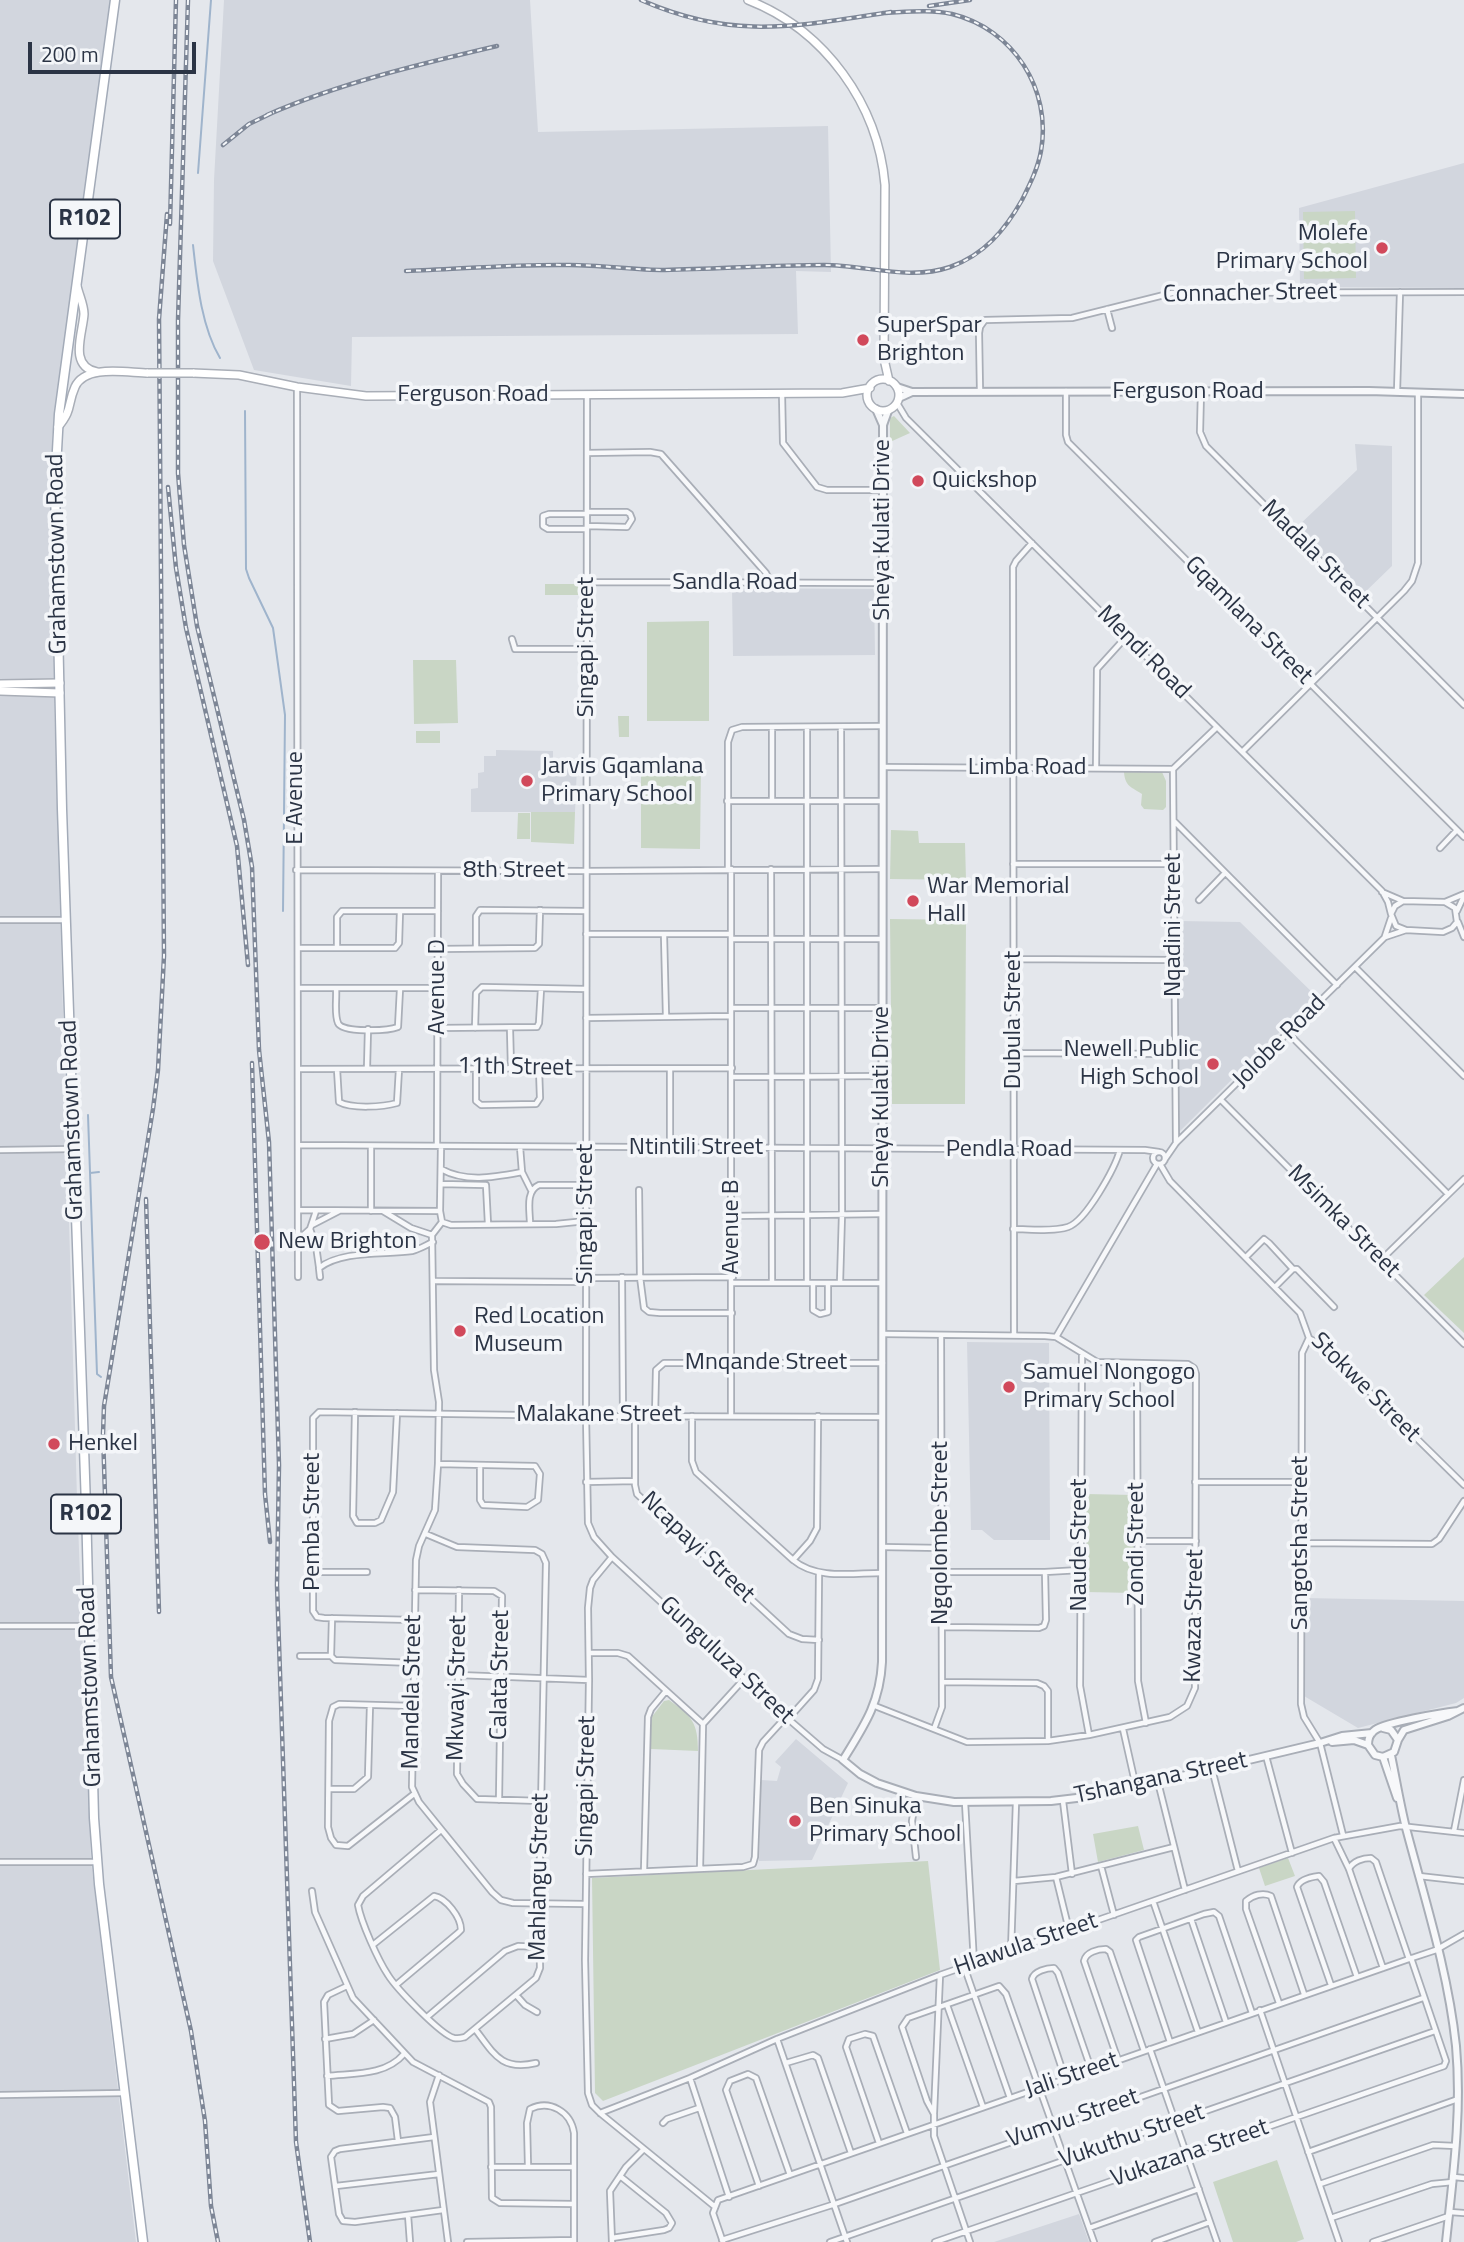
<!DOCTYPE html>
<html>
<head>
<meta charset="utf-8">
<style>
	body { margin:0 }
	#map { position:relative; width:1464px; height:2242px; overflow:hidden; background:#e4e7ec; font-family:"Titillium Web",sans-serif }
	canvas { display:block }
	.scale { position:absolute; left:28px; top:42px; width:168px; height:32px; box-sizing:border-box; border:4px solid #2b3445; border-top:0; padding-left:9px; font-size:21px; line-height:24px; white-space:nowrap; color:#2b3445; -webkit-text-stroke:5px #f4f6f9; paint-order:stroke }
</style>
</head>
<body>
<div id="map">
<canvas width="1464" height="2242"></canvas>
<div class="scale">200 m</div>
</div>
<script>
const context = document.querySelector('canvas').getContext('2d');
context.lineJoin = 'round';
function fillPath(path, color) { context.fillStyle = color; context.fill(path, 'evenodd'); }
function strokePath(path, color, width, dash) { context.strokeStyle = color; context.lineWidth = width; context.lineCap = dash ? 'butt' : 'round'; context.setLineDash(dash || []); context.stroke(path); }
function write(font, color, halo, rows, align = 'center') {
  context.font = font + ' "Titillium Web",sans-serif'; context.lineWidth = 7; context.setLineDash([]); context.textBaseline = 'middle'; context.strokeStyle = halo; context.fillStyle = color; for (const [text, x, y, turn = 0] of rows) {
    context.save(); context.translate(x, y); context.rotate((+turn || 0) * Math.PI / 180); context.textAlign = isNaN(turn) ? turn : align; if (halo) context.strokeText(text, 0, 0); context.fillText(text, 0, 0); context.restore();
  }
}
fillPath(new Path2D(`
	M0 0H110L52 439 54 701 77 1498 91 1861 136 2242H0Z
	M224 0H530L538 132 828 126 831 272 796 271 798 334 352 337 351 386 254 370 213 261 214 180Z
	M1464 163V288L1300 287 1299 208Z
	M1355 444 1392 446V566L1361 596 1296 528 1357 470Z
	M732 588 874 589 875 655 733 656Z
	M496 750 553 751V764L577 766 575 812H471V789L478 788V773L484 772V756H496Z
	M1179 921 1240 922 1316 996 1179 1132Z
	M967 1342 1049 1343 1050 1540H994L982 1530H971Z
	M1304 1598 1464 1601V1698L1456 1703 1358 1728 1304 1696Z
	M796 1739 848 1783 812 1860 759 1861 761 1780 777 1781 781 1767 775 1762Z
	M1079 2214 1089 2242H994Z`), '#d2d6de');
fillPath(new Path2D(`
	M1355 211 1356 278 1304 279 1303 212Z
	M894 416 910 433 890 442V418Z
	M545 584H580V595H545Z
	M709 621V721H647V622Z
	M413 660H456L458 723 414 724Z
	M618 716H629V737H619Z
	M416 731H440V743H416Z
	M641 762 701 763 700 849 641 848Z
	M1124 772H1162L1166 781V807L1163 810 1144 809 1141 805 1142 794C1132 787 1125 787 1124 772Z
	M531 812H575L574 844 531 842Z
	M518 813H530V839H517Z
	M891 830 918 831 919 843H965L966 880 890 879Z
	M890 919 966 920 965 1104H892Z
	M1464 1257V1333L1424 1295Z
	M1086 1494 1134 1495V1593L1086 1592Z
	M669 1700C692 1716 698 1723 698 1751L651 1749V1718L664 1701Z
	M1138 1826 1144 1850 1098 1862 1093 1834Z
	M1288 1858 1295 1876 1265 1886 1259 1868Z
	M928 1861 940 1970 603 2101 595 2093 592 1878Z
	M1277 2160 1304 2239 1296 2242H1233L1213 2182Z`), '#c9d6c5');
strokePath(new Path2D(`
	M198 173 211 0
	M193 245C197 281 201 326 220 358
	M245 411 246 569 249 578 273 628 285 715 283 911
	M88 1115 97 1374 101 1377
	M90 1173 99 1172`), '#9fb4cc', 2);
const minor = new Path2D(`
	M1107 309 1112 328
	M297 387 298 1277
	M980 391 979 333 980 327 985 320 1072 318 1172 293 1464 292
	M1066 391V435L1068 442 1464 837
	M1201 391 1200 432 1206 446 1464 705
	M1397 392 1400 292
	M782 394 783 443 817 487 827 490H883
	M587 395 586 1416 588 1523 594 1537 612 1557 786 1717 823 1749 843 1760
	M897 403 906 418 1382 891 1388 902 1391 914
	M587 453 650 452 661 454 766 573 771 583
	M587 526 627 527 632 519 630 514 627 512H587
	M587 529H548L543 526V516L549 514H587
	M587 582 882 583
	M512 639 515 649H587
	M807 727V1283
	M1243 751 1404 591 1412 581 1418 563V394
	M883 767 1173 769
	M1096 768 1097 669 1126 637
	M727 801H882
	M772 801V727
	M1175 822 1337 985
	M1440 848 1457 830
	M1013 864H1174
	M728 869V742L732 730 742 727 882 726
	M731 869V1416
	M771 869 772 1283
	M296 870 586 871 882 869
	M1382 892 1403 901
	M1199 900 1225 873
	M1403 901 1445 902 1455 908 1457 922 1452 928 1443 932 1406 930 1396 926 1391 914 1395 906Z
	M1445 902 1464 894
	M1457 911 1464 896
	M0 920H65
	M1458 922 1464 937
	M586 934H731
	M664 935 666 1016
	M1385 936 1391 918
	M731 939H882
	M298 948H395L399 943 400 911
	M337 948V917L342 911H438
	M476 948V916L480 910 586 911
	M438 949 535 948 539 944 540 910
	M1014 959 1173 960
	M1355 967 1464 1076
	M298 988H438
	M336 988C337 998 334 1014 338 1023 342 1033 388 1031 398 1027L400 989
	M732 1008H882
	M586 1018 731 1016
	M438 1028 537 1027 539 1023 541 989
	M475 1028 476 993 482 987 586 989
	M510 1029 511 1068
	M1288 1033 1448 1194
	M1014 1053 1174 1054
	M367 1068 368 1029
	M476 1068V1101L481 1105 536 1104 540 1098 539 1069
	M299 1069 732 1068
	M337 1069 339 1102C352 1109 383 1107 397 1103L399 1069
	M732 1077 883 1076
	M1221 1100 1464 1344
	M1176 1143 1173 769 1217 727
	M299 1145 1145 1150 1159 1152
	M437 1146 438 871
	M441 1146 440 1211 442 1222
	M520 1147 522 1172 531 1190
	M670 1147V1069
	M0 1150 73 1149
	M1153 1158a6 6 0 1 1 12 0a6 6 0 1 1-12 0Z
	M1165 1159 1176 1143 1385 937 1406 930
	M1160 1164 1170 1181 1300 1313 1309 1338 1329 1352 1464 1485
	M441 1169C466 1183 495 1177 522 1172
	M441 1184 486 1185 488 1224
	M639 1190 640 1277 644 1308 649 1312 660 1313H732
	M299 1210 440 1211
	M371 1211V1146
	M383 1211 411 1228 432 1235
	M732 1216 882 1214
	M442 1222 432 1235 434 1370 439 1402 438 1464 435 1510 419 1546 416 1560 412 1787 419 1802 492 1892 501 1900 513 1903 585 1904
	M442 1222 451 1225 556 1224 586 1221
	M530 1224C530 1211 525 1191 539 1185H586
	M312 1225 339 1211
	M310 1229 316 1246 319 1267
	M1013 1229C1030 1229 1052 1232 1068 1227 1086 1221 1115 1168 1120 1150
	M299 1239 310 1229 316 1211
	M1246 1257 1264 1239 1269 1243 1293 1269 1275 1287
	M1381 1260 1464 1179
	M1293 1269H1297L1334 1307
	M320 1277 319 1268C342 1250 385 1255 412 1251 420 1249 426 1245 433 1242
	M622 1277 623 1416
	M586 1278 733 1277
	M435 1281 586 1282
	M733 1283H882
	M813 1283V1310L820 1314 828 1312V1283
	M840 1283 842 1214 841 727
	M1014 1335 1013 567 1016 561 1032 543
	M1056 1337 1157 1164
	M1309 1338 1302 1353 1301 1704 1304 1717 1320 1743 1343 1835
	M1082 1355 1080 1686 1089 1735
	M1137 1364 1138 1681 1146 1723
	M355 1412 353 1516 357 1523H375L381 1520 393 1492 397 1413
	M635 1416V1485L637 1494 789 1634 802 1639 819 1640
	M655 1416 656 1370 664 1363H883
	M692 1416V1461L696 1472 793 1560C817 1580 853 1573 882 1573
	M438 1464 535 1466 540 1474 538 1500 527 1507 483 1505 480 1500V1465
	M586 1482 635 1481
	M1195 1482H1302
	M426 1534 457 1547 535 1550 542 1554 546 1563 539 1903 540 1968 536 1978 465 2037C461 2038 459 2039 454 2038 441 2035 396 1988 388 1975 378 1960 361 1922 358 1905L363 1896 441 1830
	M1138 1541H1196
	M1302 1543 1432 1544 1439 1539 1464 1501
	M882 1547 941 1548
	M612 1557 593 1580 590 1588 588 1608 589 1680 585 1960 588 2093 592 2105 600 2113 714 2206
	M793 1560 810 1541 817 1528 818 1416
	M313 1572H367
	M942 1572H1045L1046 1620 1044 1626 1039 1628 942 1627
	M1045 1572 1080 1570
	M415 1590 494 1591 502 1596 499 1800
	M459 1590 457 1774 463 1784 477 1799 541 1801
	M332 1618 331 1656 335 1660 414 1663
	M415 1620 324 1618 317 1617 313 1611V1418L319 1412 586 1416 882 1417
	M0 1626H88
	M589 1653H618L628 1656 703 1724
	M300 1656H331
	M458 1675 589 1680
	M942 1682 1037 1683 1044 1686 1048 1691V1741
	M413 1706 339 1704 333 1707 329 1721 328 1827 331 1838 336 1845 348 1846 414 1794
	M875 1706 967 1742 1048 1741 1089 1735 1170 1717 1187 1706 1195 1688 1196 1374 1194 1368 1188 1364 1097 1362 1056 1337 1045 1336 883 1334
	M788 1719 814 1690 818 1679 819 1573
	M934 1729 942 1707 941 1335
	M1123 1729 1136 1787
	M1266 1756 1292 1853
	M1212 1769 1238 1871
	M1158 1782 1185 1890
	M329 1789H354L368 1777 370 1705
	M916 1796 912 1821 916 1857
	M1063 1801 1072 1874
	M965 1802 974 1963
	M1454 1831 1464 1780
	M1334 1838 1349 1869 1383 1968
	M0 1862H96
	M1101 1866 1114 1915
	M700 1869 703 1724 745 1678
	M1349 1869C1353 1861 1363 1858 1371 1858L1376 1862 1409 1959
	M644 1871 648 1717 651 1709 666 1691
	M586 1874 743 1867 753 1864 755 1857 759 1750 763 1742 786 1717
	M1419 1876 1464 1881
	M1056 1877 1069 1930
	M1014 1881 1056 1877 1174 1847
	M312 1891 315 1912 353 1998 413 2062 489 2102 491 2107 492 2198 500 2203 574 2204
	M1153 1901 1198 2032
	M1191 1919 1226 2022
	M374 1944 434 1896C446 1898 461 1917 461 1930L458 1933 396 1985
	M1011 1950 1016 1802
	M964 1966 1010 2098
	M1331 1985 1297 1887C1300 1879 1311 1877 1319 1876L1324 1882 1357 1977
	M347 1986 328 1995 324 2002 329 2105 338 2111 383 2107 390 2108 395 2117 398 2141
	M516 1995 525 2005 537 2012
	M1279 2003 1246 1909V1901C1253 1895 1263 1892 1271 1896L1304 1994
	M947 2005 983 2107
	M1260 2010 1339 2242
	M427 2017 505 1951 518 1946 540 1947
	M475 2029C494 2054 501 2071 536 2063
	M325 2039 353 2034 374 2020
	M777 2039 847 2242
	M1170 2042 1136 1940 1139 1937 1204 1914 1214 1912 1219 1916 1252 2013
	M1150 2049 1217 2242
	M1118 2060 1084 1961C1086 1952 1098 1949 1106 1949L1110 1952 1144 2051
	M786 2063 813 2055 818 2058 851 2153
	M439 2075 430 2102 448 2242
	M327 2076C354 2073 385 2076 404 2054
	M690 2078 729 2197
	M1065 2078 1032 1979C1034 1971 1047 1968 1054 1968L1058 1973 1091 2069
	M0 2095 124 2093
	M600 2113 690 2078 777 2039 940 1975 1334 1838 1400 1826 1464 1833
	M934 2113 940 1975
	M663 2123 667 2119 699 2108
	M434 2137 340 2149 335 2151 331 2157 339 2214 343 2221 355 2222 443 2210
	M879 2143 846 2047 849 2039 865 2034 873 2036 907 2133
	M1308 2152 1458 2099
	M528 2166 527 2123 530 2109C550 2099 571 2112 574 2133V2242
	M491 2167H574
	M1454 2177 1464 2178
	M1320 2184 1433 2145 1456 2146
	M336 2186 439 2174
	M759 2186 726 2090 730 2081 748 2074 756 2078 790 2175
	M1450 2212 1464 2213
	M408 2215 410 2242
	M1331 2218 1432 2184 1453 2182
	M1089 2228 1199 2189
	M612 2238 664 2230 669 2228 672 2223 666 2213 620 2176
	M722 2240 835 2204 1423 1998
	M467 2242 574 2240
	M612 2242 610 2191 626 2167 644 2149
	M723 2242 713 2213 718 2200 1409 1959 1436 1950 1464 1934
	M830 2242 1435 2031
	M935 2242 1444 2066 1446 2061 1411 1958
	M970 2242 934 2136V2114L927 2101 902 2027 908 2018 999 1986 1006 1994 1094 2242
	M1155 2242 1210 2222
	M1373 2242 1449 2216`);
const tertiary = new Path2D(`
	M897 387 912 392 1369 391 1464 394
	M899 398 912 392
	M876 409 883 425
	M888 411 883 425 882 1662C880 1703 864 1726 843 1760L860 1774 877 1783 916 1796 954 1802 1051 1801 1102 1795 1320 1743 1342 1736 1372 1733
	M1383 1728 1391 1730 1398 1740 1394 1752 1383 1757 1375 1755 1368 1745C1368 1739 1369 1734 1375 1730 1387 1722 1441 1713 1458 1711
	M1398 1740 1404 1730 1448 1716 1464 1708
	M1332 1742 1354 1740 1368 1745
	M1391 1755C1396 1779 1400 1804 1406 1828 1425 1900 1448 1971 1456 2046 1462 2112 1453 2176 1446 2242
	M1383 1757 1397 1798`);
const secondary = new Path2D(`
	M748 0C825 30 878 104 885 185L884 359 889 381
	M77 286C79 295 84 305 84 314 83 333 68 366 97 372
	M193 373 239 375 297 387 366 396 842 393 870 388
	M867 395a16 16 0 1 1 32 0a16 16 0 1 1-32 0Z
	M58 427C73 409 67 405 75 387 85 364 128 373 148 373
	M0 684 60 683
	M0 691 60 693`);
const primary = new Path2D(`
	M115 0 59 414 55 487 62 809 86 1506 94 1818 99 1884 143 2242`);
strokePath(minor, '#a9aeb7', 8);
strokePath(tertiary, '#a9aeb7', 10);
strokePath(secondary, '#a9aeb7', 10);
strokePath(primary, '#a3abb8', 11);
strokePath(minor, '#f7f8fa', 4.5);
strokePath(tertiary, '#f7f8fa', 6);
strokePath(secondary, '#fff', 7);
strokePath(primary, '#fff', 8);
const rail = new Path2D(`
	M188 0 178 320V473L184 545 197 626 244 820 252 867 259 1050 269 1142 279 1465 277 1585 296 2142 310 2242
	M641 0C734 41 795 26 891 12
	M929 6 970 0
	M267 115C340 83 420 64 497 46
	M223 145 249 124 274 112
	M167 214 159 319 164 956 158 1070 153 1109 104 1406 103 1434 111 1677 191 2031 205 2121 211 2206 218 2242
	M170 224 176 0
	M406 271C461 269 516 264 570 265 602 265 633 270 665 270 718 269 771 265 824 265 866 265 909 281 950 267 984 255 1005 230 1022 200 1030 184 1038 168 1041 151 1052 89 1013 29 952 14 930 9 906 12 883 13
	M168 487 176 568 186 628 237 846 248 965
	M252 1063 265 1494 270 1542
	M146 1199 159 1612`);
strokePath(rail, '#7d8696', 4.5);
strokePath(rail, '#f4f6f9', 2, [5]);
const secondaryBridge = new Path2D(`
	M148 373H193`);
strokePath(secondaryBridge, '#a9aeb7', 10, []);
strokePath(secondaryBridge, '#fff', 7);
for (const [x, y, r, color] of [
	[1382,248,7,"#d1495b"],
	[863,340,7,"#d1495b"],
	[918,481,7,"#d1495b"],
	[527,781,7,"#d1495b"],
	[913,901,7,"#d1495b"],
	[1213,1064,7,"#d1495b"],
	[262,1242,9,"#d1495b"],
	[460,1331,7,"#d1495b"],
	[1009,1387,7,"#d1495b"],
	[54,1444,7,"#d1495b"],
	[795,1821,7,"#d1495b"]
]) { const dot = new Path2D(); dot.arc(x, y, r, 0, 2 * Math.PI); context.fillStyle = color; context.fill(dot); strokePath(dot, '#f4f6f9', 2.5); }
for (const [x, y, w] of [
	[85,219,70],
	[86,1514,70]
]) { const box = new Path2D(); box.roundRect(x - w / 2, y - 19.5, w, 39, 5); context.fillStyle = '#f4f6f9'; context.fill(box); strokePath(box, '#2b3445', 2); }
write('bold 23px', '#2b3445', null, [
	["R102",85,219],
	["R102",86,1514]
]);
write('24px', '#2b3445', '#f4f6f9', [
	["Molefe",1368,234,"right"],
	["Primary School",1368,262,"right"],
	["SuperSpar",877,326],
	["Brighton",877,354],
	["Quickshop",932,481],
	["Jarvis Gqamlana",541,767],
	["Primary School",541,795],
	["War Memorial",927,887],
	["Hall",927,915],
	["Newell Public",1199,1050,"right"],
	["High School",1199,1078,"right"],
	["New Brighton",278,1242],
	["Red Location",474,1317],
	["Museum",474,1345],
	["Samuel Nongogo",1023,1373],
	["Primary School",1023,1401],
	["Henkel",68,1444],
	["Ben Sinuka",809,1807],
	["Primary School",809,1835]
], 'left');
write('24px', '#2b3445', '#f4f6f9', [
	["Connacher Street",1250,294,-1],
	["Ferguson Road",1188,392],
	["Ferguson Road",473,395],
	["Sheya Kulati Drive",883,530,-90],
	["Grahamstown Road",58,554,-91],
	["Madala Street",1315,555,45],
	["Sandla Road",735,583],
	["Gqamlana Street",1248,621,45],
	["Singapi Street",587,647,-90],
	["Mendi Road",1143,653,45],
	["Limba Road",1027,768],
	["E Avenue",296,798,-90],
	["8th Street",514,871],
	["Nqadini Street",1174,925,-90],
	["Avenue D",438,987,-90],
	["Dubula Street",1014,1020,-90],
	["Jolobe Road",1280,1042,-45],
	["11th Street",515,1068,1],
	["Sheya Kulati Drive",882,1097,-90],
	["Grahamstown Road",73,1120,-92],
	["Ntintili Street",696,1148],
	["Pendla Road",1009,1150],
	["Singapi Street",586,1214,-90],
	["Msimka Street",1343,1222,45],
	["Avenue B",732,1227,-90],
	["Mnqande Street",766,1363],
	["Stokwe Street",1365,1388,45],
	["Malakane Street",599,1415],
	["Pemba Street",313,1522,-90],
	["Ngqolombe Street",941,1533,-90],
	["Sangotsha Street",1301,1543,-90],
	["Zondi Street",1137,1544,-90],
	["Naude Street",1080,1545,-90],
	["Ncapayi Street",697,1548,44],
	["Kwaza Street",1195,1616,-89],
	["Gunguluza Street",726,1661,43],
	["Calata Street",501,1675,-89],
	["Grahamstown Road",91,1687,-92],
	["Mkwayi Street",458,1688,-89],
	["Mandela Street",413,1692,-89],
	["Tshangana Street",1161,1779,-12],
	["Singapi Street",587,1786,-89],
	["Mahlangu Street",540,1877,-89],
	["Hlawula Street",1026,1945,-19],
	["Jali Street",1072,2076,-19],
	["Vumvu Street",1073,2119,-19],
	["Vukuthu Street",1132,2137,-19],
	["Vukazana Street",1190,2154,-19]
]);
</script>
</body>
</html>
